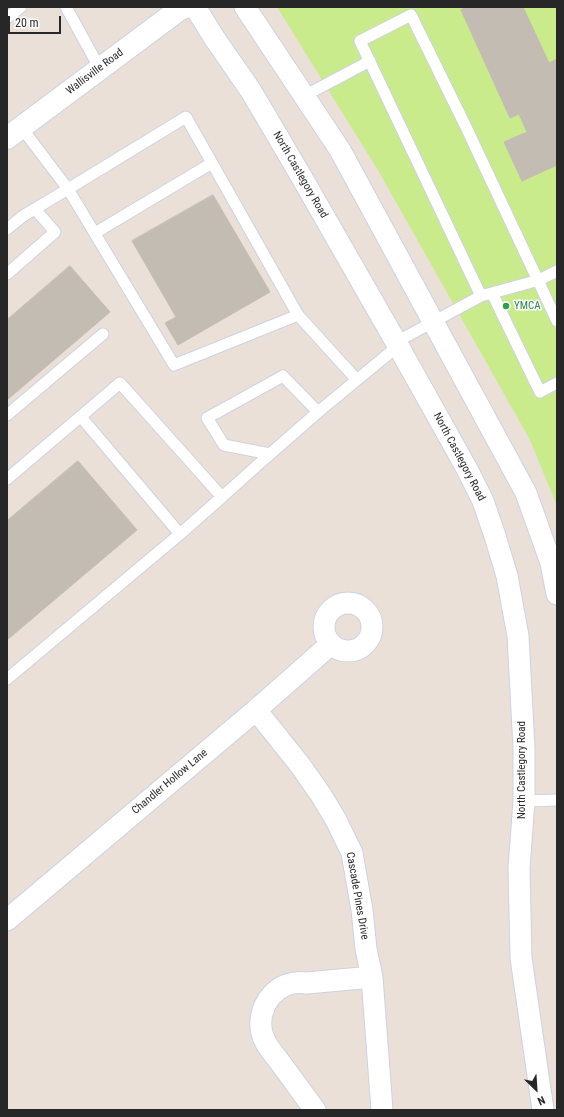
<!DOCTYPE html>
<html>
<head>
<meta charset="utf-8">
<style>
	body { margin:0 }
	#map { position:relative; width:564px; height:1117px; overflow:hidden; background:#eae0d7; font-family:"Roboto Condensed",sans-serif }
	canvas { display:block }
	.frame { position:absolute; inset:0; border:8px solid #272727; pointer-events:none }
	.north { position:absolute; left:516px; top:1069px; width:40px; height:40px; -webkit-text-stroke:3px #fff; paint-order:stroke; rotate:155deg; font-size:11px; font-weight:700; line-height:16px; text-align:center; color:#272727 }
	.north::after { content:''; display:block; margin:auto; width:14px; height:18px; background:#272727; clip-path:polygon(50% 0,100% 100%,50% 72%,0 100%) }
	.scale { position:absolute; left:8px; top:16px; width:53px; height:18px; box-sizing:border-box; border:2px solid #272727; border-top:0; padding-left:5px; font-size:12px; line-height:14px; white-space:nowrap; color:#272727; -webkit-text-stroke:3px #fff; paint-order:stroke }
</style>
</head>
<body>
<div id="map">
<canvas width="564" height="1117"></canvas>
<div class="frame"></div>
<div class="north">N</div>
<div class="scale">20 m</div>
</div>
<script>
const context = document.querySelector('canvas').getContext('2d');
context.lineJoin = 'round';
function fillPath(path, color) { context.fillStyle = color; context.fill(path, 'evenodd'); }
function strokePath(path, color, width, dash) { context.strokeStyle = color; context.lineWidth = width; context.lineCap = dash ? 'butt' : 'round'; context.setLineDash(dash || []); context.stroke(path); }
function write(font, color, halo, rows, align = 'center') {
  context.font = font + ' "Roboto Condensed",sans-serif'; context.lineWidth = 3; context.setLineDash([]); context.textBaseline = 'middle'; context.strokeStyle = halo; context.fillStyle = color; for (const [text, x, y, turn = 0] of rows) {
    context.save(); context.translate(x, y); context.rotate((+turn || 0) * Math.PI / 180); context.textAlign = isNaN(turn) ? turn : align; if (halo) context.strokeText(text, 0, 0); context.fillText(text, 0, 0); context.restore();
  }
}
fillPath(new Path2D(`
	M277 7H557V506L530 440 379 172Z`), '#caeb8c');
const building = new Path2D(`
	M467 7H523L549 63 557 59V165L522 181 504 142 527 132 519 114 510 118 461 10Z
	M213 195 270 292 178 345 165 323 176 317 132 241Z
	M70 266 110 312 7 400V320Z
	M78 461 137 530 7 640V521Z`);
fillPath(building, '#c2bcb3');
strokePath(building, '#c5bcb1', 1);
const service = new Path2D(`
	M66 7 100 69
	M7 18 21 7
	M304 96 370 61
	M21 127 68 189 186 117 298 315 357 380
	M7 229 23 216 68 189 174 365 298 315
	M95 233 212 163
	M7 274 55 232 35 209
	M492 293 540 392 557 383
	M481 296 360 41 411 15 466 127 557 321
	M396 342 481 296 539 280 557 271
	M7 415 103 334
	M270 454 318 412
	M7 479 120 383 222 497 270 454 224 445 207 418 283 376 318 412 398 346
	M180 534 222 497
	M7 679 180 534 81 417
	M524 801 557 800`);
const minor = new Path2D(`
	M195 7 215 39 251 91 301 176 396 342 467 469 483 501 495 536 507 576 518 636 524 748V801L519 868 521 958 543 1110
	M245 7 340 150 526 493 551 563 557 594
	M324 627a24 24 0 1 1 48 0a24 24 0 1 1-48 0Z
	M256 710 300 765 321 795 336 820 352 853 362 910 366 949 372 977 382 1110
	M7 920 256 710 331 644
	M315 1110C303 1094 291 1077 279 1061 274 1054 268 1048 265 1041 257 1026 261 1007 272 995 281 985 294 981 307 983L372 977`);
const secondary = new Path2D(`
	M7 138 180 9 185 7`);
strokePath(service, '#ccd2e1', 13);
strokePath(minor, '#ccd2e1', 23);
strokePath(secondary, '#ccd2e1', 24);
strokePath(service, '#fff', 11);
strokePath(minor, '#fff', 21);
strokePath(secondary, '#fff', 22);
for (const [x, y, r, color] of [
	[506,306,4,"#2e9e5b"]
]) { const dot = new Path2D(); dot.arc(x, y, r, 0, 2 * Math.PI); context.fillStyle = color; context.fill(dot); strokePath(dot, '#fff', 1.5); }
write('11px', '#272727', '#fff', [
	["Wallisville Road",95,72,-37],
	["North Castlegory Road",300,175,60],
	["North Castlegory Road",459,457,62],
	["North Castlegory Road",522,770,-90],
	["Chandler Hollow Lane",170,782,-40],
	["Cascade Pines Drive",357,896,80]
]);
write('11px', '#27864d', '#fff', [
	["YMCA",514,306]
], 'left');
</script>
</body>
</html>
